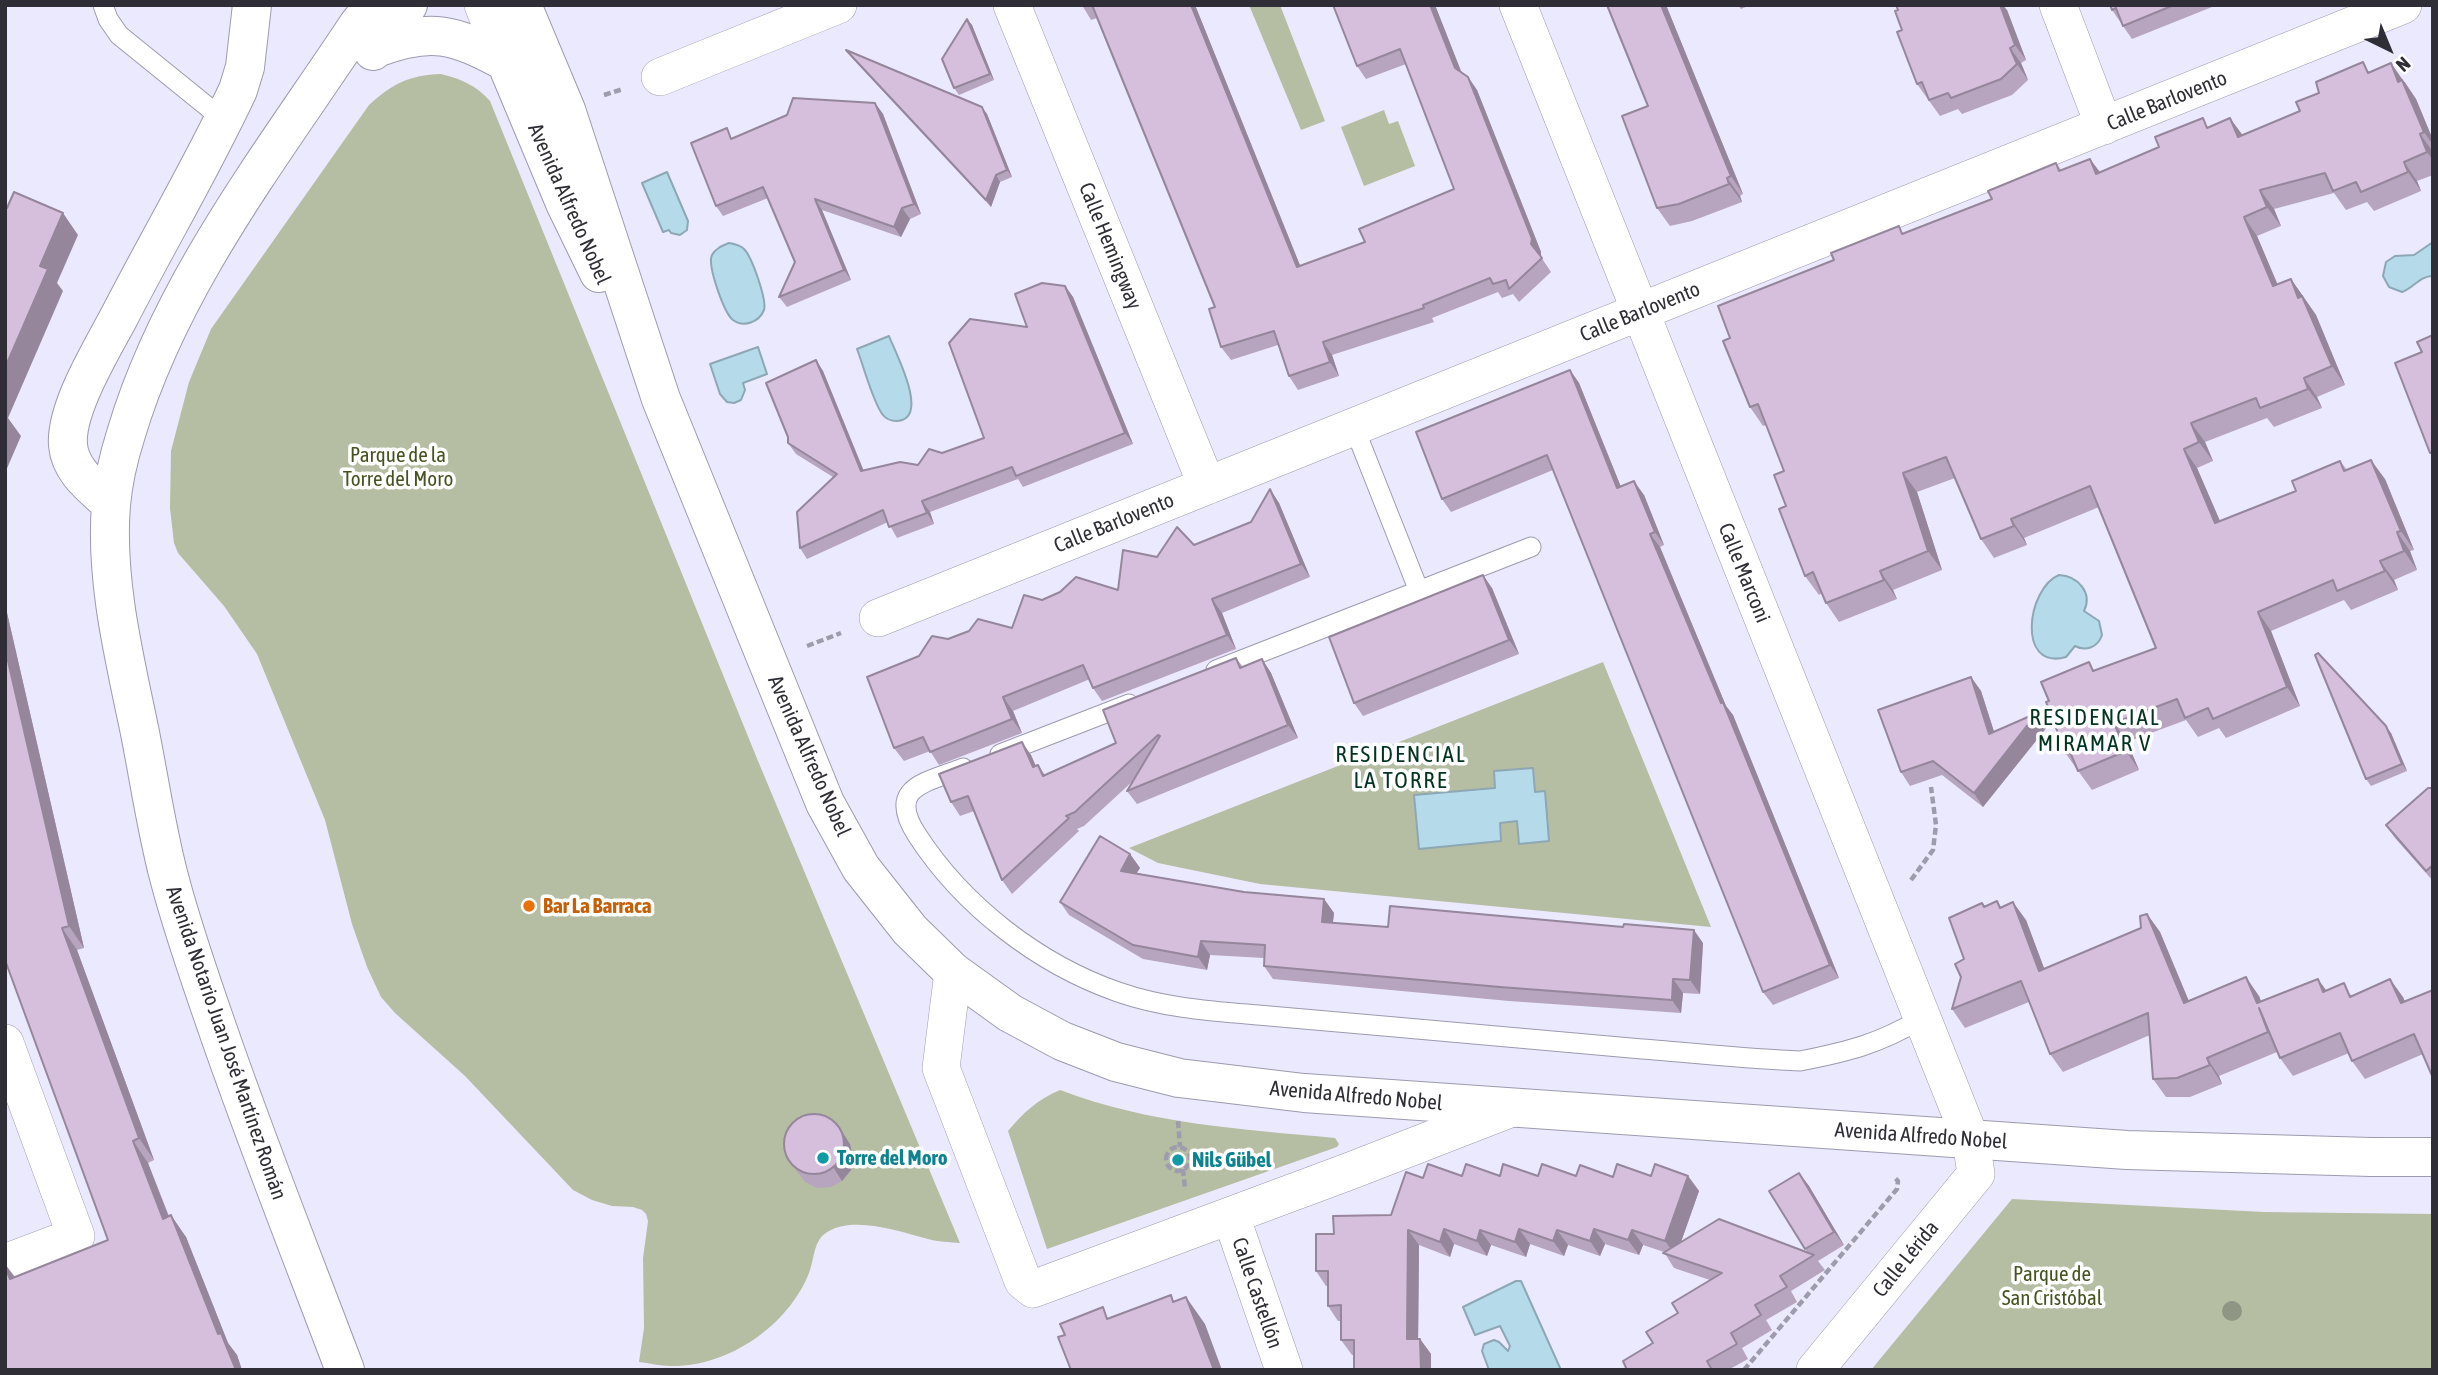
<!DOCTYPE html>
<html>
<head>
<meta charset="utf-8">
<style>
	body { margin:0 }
	#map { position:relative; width:2438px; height:1375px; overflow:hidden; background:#ebe9fe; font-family:"Asap Condensed",sans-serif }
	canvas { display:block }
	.frame { position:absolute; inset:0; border:7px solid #2f2e36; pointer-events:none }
	.north { position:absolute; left:2354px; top:14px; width:70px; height:70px; -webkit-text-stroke:5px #fff; paint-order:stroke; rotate:137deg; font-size:19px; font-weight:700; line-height:28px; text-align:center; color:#2f2e36 }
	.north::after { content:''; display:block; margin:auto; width:24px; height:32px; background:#2f2e36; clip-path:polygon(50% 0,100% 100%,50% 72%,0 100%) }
</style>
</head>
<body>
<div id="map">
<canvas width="2438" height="1375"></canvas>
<div class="frame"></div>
<div class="north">N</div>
</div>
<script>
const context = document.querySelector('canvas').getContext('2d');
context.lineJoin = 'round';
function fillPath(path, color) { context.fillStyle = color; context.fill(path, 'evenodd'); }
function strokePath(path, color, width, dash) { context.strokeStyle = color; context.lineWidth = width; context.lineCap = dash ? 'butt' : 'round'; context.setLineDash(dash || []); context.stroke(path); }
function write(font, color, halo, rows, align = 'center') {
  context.font = font + ' "Asap Condensed",sans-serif'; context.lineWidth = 7; context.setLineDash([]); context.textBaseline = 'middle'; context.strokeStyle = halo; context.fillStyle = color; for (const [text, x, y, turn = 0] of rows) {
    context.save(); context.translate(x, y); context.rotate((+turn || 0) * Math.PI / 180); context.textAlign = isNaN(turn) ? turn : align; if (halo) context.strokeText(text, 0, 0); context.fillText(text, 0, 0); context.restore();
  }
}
fillPath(new Path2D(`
	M1249 5H1280L1325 121 1301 130Z
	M441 74C461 79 476 85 490 101L758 761 960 1243C950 1242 938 1242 928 1239 901 1232 856 1216 829 1231 813 1239 815 1258 809 1273 788 1326 728 1367 671 1366 660 1366 649 1363 639 1362L644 1328 643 1258 648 1221 646 1214 642 1210 633 1207 612 1206 592 1200 573 1190 465 1076 395 1013 381 997 367 967 352 924 325 820 257 654 224 606 178 553 174 543 170 508 171 451 189 382 211 329 369 105C392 84 409 75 441 74Z
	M1384 110 1389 124 1398 121 1415 166 1364 186 1341 127Z
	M1603 662 1711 927 1260 884 1158 863 1129 848Z
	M1060 1090C1149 1124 1241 1129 1335 1138L1339 1144 1337 1147 1047 1249 1008 1131C1024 1112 1037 1100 1060 1090Z
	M2012 1199 2264 1212 2433 1214V1370H1871Z`), '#b5bea3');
const water = new Path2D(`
	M667 172 688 221 687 230 680 235 671 233 669 230 663 232 642 183Z
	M2433 242V276C2419 276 2414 288 2402 292L2389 287 2383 276 2386 262 2395 256 2414 255Z
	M729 243C735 244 740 245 744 249 752 257 767 300 764 310 759 322 744 328 733 320 724 313 707 265 712 255 716 248 722 246 729 243Z
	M889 336C895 352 931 419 897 421 892 421 886 419 883 415 873 403 863 364 857 349Z
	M758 347 767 374 743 383 745 390 741 400 734 403 727 402 720 394 710 364Z
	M2059 575C2078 576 2093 593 2084 611L2099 621 2102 635C2098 647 2086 652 2075 646L2066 657C2016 671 2027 588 2059 575Z
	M1533 768 1535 792 1545 791 1549 841 1519 844 1517 821 1500 823 1501 841 1419 849 1414 795 1495 788 1494 771Z
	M1516 1281H1521L1561 1370H1489L1482 1351 1484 1344 1494 1340 1499 1342 1508 1351 1510 1346 1500 1326 1475 1335 1463 1307Z`);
fillPath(water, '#b5dbeb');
strokePath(water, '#8da7b5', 2);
const lane = new Path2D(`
	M103 5 108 19 119 35 224 120
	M1354 427 1419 591
	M1216 670 1531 547
	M1000 754 1129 704
	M963 768C925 783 886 787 917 835 963 906 1038 964 1118 992 1164 1008 1210 1011 1258 1015 1304 1019 1349 1023 1395 1027 1477 1034 1560 1042 1642 1049 1695 1053 1748 1059 1800 1061 1851 1051 1878 1044 1923 1018`);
const street = new Path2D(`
	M483 5 506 62
	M1012 5 1207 486
	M1518 5 1971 1140 1976 1174 1815 1370
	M2058 5 2104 126
	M660 77 838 5
	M878 618 2403 5
	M953 972 941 1068 1023 1281 1033 1289 1350 1171 1512 1108
	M5 1043 76 1236 5 1263
	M1231 1216 1284 1370`);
const secondary = new Path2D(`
	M522 5 566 110 661 399 825 803 861 868 910 930 953 972 1010 1013 1062 1041 1116 1062 1179 1078 1304 1093 2127 1150 2371 1157H2433
	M376 48C432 27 454 34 506 62L565 203 599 273
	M373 51 408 5
	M111 504C93 487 70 471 68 445 65 409 102 349 119 317 158 241 202 167 238 90L245 67 252 5
	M345 1370C303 1259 259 1148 220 1036 202 984 183 931 169 877 156 828 149 777 139 728 124 656 105 579 111 505 113 482 119 456 126 434 171 283 272 155 358 25L374 5`);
strokePath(lane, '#9c9aae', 21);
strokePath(street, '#9c9aae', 38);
strokePath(secondary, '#9c9aae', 40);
strokePath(new Path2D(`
	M604 95 623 89
	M807 646 841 633
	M1911 880 1933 850 1936 825 1931 787
	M1178 1121 1180 1147
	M1166 1159a12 12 0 1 1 24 0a12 12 0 1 1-24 0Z
	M1183 1169 1185 1189
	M1744 1370 1897 1189 1898 1181 1895 1178`), '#9e9cac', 4.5, [7, 3.5]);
strokePath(lane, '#fff', 19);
strokePath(street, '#fff', 37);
strokePath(secondary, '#fff', 38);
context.fillStyle = '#909684';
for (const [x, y] of [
	[2232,1311]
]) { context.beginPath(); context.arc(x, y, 10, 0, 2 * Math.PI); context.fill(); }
fillPath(new Path2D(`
	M1082 5H1195L1300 266 1365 242 1454 189 1406 64 1366 79 1357 66 1435 5 1461 72 1468 77 1477 90 1541 252V257L1551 272 1519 302 1513 294 1502 298 1498 292 1432 318 1434 322 1332 355 1339 376 1298 390 1289 376 1278 345 1231 360 1221 347 1215 307 1097 18 1091 20Z
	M1607 5H1666L1743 194 1740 196 1742 202 1692 221 1670 226 1657 208 1648 106Z
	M1738 5H1750L1741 9Z
	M2110 5H2217L2132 39 2112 10Z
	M1898 10H2007L2026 60 2021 63 2028 80 2012 95 1962 114 1958 109 1940 116 1917 84Z
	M967 19 972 25 994 80 959 95 954 88Z
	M846 50 987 114 1012 177 1000 182 991 207 851 57Z
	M2370 72 2405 82 2416 99 2433 140V175L2417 181 2421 191 2374 211 2367 202 2346 210 2334 193 2274 209 2281 226 2257 236 2278 285 2291 279 2316 315 2345 385 2317 397 2322 408 2274 427 2267 418 2205 442 2213 461 2197 468 2220 521 2296 491 2340 461 2347 470 2385 479 2414 550 2410 551 2417 570 2394 580 2398 590 2351 610 2344 600 2271 631 2300 706 2226 738 2219 728 2198 737 2186 720 2127 742 2139 770 2092 790 2066 754 2049 701 2095 670 2156 648 2099 507 2024 538 2027 545 1994 558 1981 539 1955 478 1917 492 1942 570 1893 590 1897 599 1839 622 1826 603 1822 593 1819 595 1805 576 1786 506 1784 471 1766 425 1763 426 1750 407 1730 338 1834 260 1992 199 2056 163 2061 170 2090 159 2100 172 2209 127 2242 135 2300 111Z
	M875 103 883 114 921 214 910 219 901 237 822 210 851 280 787 307 779 297 795 262 768 198 723 216 716 206 734 138Z
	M1065 286 1073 297 1133 444 1023 487 1018 479 930 512 934 524 897 538 888 522 807 559 800 548 833 477 796 454 788 443 816 360 823 371 864 471 918 465 942 453 984 438 1027 327Z
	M1570 370 1579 383 1621 487 1644 495 1664 545 1660 547 1726 706 1733 715 1839 978 1773 1005 1763 992 1553 470 1451 512 1442 499Z
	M1270 489 1279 503 1310 577 1222 613 1236 649 1102 701 1093 688 1090 679 1013 711 1022 733 939 765 930 751 904 761 894 748 919 656 948 639 1012 628 1042 600 1118 590 1157 557 1194 545 1251 522Z
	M1492 588 1519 654 1363 716 1354 703Z
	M5 604 84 948 77 950 154 1160 148 1163 169 1216 186 1237 228 1343 237 1355 242 1370H5V1264L15 1277 108 1240Z
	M1236 658 1243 667 1262 659 1271 673 1298 738 1137 804 1127 791 1134 780 1084 826 1077 829 1079 831 1012 894 1002 880 974 811 960 816 951 802 1031 755 1036 766 1038 765 1045 775 1116 743Z
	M1971 677 1981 691 1994 732 2047 727 1983 807 1942 775 1910 786 1901 772Z
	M2391 733 2407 771 2371 786 2366 779Z
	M2433 788V881L2395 838 2386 825Z
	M1130 854 1140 868 1136 873 1244 892 1324 899 1334 913 1333 923 1388 927 1703 943 1700 994 1683 993 1681 1013 1509 1001 1273 979 1264 966V958L1210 955 1207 970 1143 959 1069 915 1060 902Z
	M1997 901 2001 907 2026 920 2044 969 2141 928 2147 914 2160 932 2189 1001 2259 996 2261 1002 2326 991 2353 995 2403 997 2423 1054 2365 1079 2352 1061 2349 1053 2293 1076 2280 1058 2277 1052 2219 1076 2222 1084 2190 1097H2166L2153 1079 2150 1035 2063 1072 2050 1054 2029 1002 1965 1028 1952 1009 1961 977 1964 959 1982 903 1985 906Z
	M850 1144 853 1157 851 1170 842 1181 831 1187 817 1188 805 1182 787 1158Z
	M1799 1173 1809 1186 1844 1245 1818 1261 1825 1270 1791 1291 1797 1302 1766 1320 1772 1330 1742 1348 1748 1359 1728 1370H1627L1653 1343 1678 1313 1710 1280 1674 1268 1664 1252 1643 1245 1639 1255 1605 1244 1600 1256 1568 1245 1564 1256 1530 1244 1526 1257 1491 1245 1487 1256 1454 1244 1450 1257 1419 1245 1418 1339H1420L1431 1354 1352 1355 1341 1340V1321H1338L1328 1306V1286H1326L1316 1271 1334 1234 1391 1215 1423 1178 1462 1176H1688L1699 1191 1681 1242 1807 1252 1769 1191Z`), '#b7a4be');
fillPath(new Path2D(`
	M1191 5H1195L1306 280 1297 267Z
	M1430 5H1435L1465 81 1455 68Z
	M1661 5H1666L1743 194 1731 176Z
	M2000 5H2003L2007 10 2026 60 2015 45Z
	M967 19 972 25 994 80 990 74Z
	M2010 48 2021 63 2028 80 2017 64Z
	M2391 63 2416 99 2433 140V145L2424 132 2398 82Z
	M1468 77 1477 90 1541 252V258L1531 244Z
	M875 103 883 114 921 214 914 204Z
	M982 107 987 114 1012 177 1007 170Z
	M2230 118 2244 137H2238Z
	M2420 134 2433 152V160L2427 152Z
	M2090 159 2104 178 2096 174Z
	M2404 162 2417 181 2421 191 2408 172Z
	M996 175 1000 182 991 207 986 200Z
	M1727 178 1740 196 1742 202 1729 184Z
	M2260 190 2274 209 2281 226 2267 207Z
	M815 199 822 210 851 280 844 270Z
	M902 208 910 219 901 237 894 227Z
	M63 213 78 235 57 283 63 291 8 418 21 436 5 473V368L40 266Z
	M2244 217 2257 236 2286 305 2273 286Z
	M2291 279 2316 315 2345 385 2332 366 2298 298Z
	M1065 286 1073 297 1133 444 1125 433Z
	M1323 342 1332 355 1339 376 1330 362Z
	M816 360 823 371 868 482 861 471Z
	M1570 370 1579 383 1627 502 1617 488Z
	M2304 378 2317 397 2322 408 2308 389Z
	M2191 423 2205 442 2213 461 2199 442Z
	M2184 449 2197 468 2229 542 2215 523Z
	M2371 460 2385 479 2414 550 2401 531Z
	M1903 473 1917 492 1942 570 1928 551Z
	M1634 481 1644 495 1664 545 1655 532Z
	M1270 489 1279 503 1310 577 1301 564Z
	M922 501 930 512 934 524 927 513Z
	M2011 519 2024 538 2027 545 2014 526Z
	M2397 532 2410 551 2417 570 2404 551Z
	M1650 534 1660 547 1726 706 1733 715 1839 978 1830 965Z
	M2380 561 2394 580 2398 590 2385 571Z
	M1880 571 1893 590 1897 599 1884 580Z
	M1483 575 1492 588 1519 654 1509 640Z
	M1212 599 1222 613 1236 649 1227 635Z
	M5 604 84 948 69 926 5 648Z
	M2258 612 2271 631 2300 706 2287 687Z
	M1262 659 1271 673 1298 738 1288 725Z
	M1971 677 1981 691 1999 747 1989 734Z
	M1003 697 1013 711 1022 733 1012 719Z
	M2037 713 2047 727 1983 807 1974 793Z
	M2114 723 2127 742 2139 770 2126 751Z
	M2386 726 2391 733 2407 771 2402 764Z
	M1022 742 1031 755 1042 781 1033 767Z
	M1130 854 1140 868 1130 884 1121 871Z
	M1324 899 1334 913 1331 936 1322 922Z
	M2013 902 2026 920 2052 989 2039 971Z
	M2147 914 2160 932 2197 1021 2184 1003Z
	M62 928 77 950 154 1160 139 1138Z
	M1694 930 1703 943 1700 994 1690 980Z
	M1201 941 1210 955 1207 970 1198 957Z
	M2246 977 2259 996 2269 1022 2257 1003Z
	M1673 979 1683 993 1681 1013 1672 1000Z
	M2318 979 2331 997 2323 992Z
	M2390 979 2403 997 2414 1022 2401 1003Z
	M2207 1058 2219 1076 2222 1084 2210 1065Z
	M841 1130 850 1144 853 1157 851 1170 842 1181 833 1167Z
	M133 1141 148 1163 178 1241 163 1219Z
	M1799 1173 1809 1186 1844 1245 1834 1232Z
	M1688 1176 1699 1191 1676 1256 1665 1241Z
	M171 1215 186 1237 228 1343 237 1355 242 1370H236L218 1334Z
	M1444 1229 1454 1244 1450 1257 1440 1242Z
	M1519 1229 1530 1244 1526 1257 1515 1242Z
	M1594 1229 1605 1244 1600 1256 1590 1241Z
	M1408 1230 1419 1245 1418 1354 1407 1339Z
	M1480 1230 1491 1245 1487 1256 1477 1241Z
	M1557 1230 1568 1245 1564 1256 1553 1241Z
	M1632 1230 1643 1245 1639 1255 1628 1240Z
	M5 1264 17 1281 10 1279 5 1267Z
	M1186 1297 1205 1324 1222 1370H1214Z
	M1420 1339 1431 1354V1370H1421Z`), '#95869b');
const building = new Path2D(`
	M1092 5H1191L1297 267 1365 242 1359 229 1454 189 1400 49 1357 66 1333 5H1430L1455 68 1468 77 1532 239 1531 244 1542 258 1509 289 1506 280 1493 284 1490 278 1423 305 1424 308 1323 342 1330 362 1289 376 1274 331 1221 347 1209 309 1215 307Z
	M1607 5H1661L1731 176 1727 178 1729 184 1679 204 1657 208 1622 116 1648 106Z
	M1896 5H2000L2015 45 2010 48 2017 64 2001 79 1951 98 1948 93 1929 100 1922 82 1917 84 1897 32 1902 30 1895 11 1898 10Z
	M2110 5H2174L2123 26 2116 8 2112 10Z
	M967 19 990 74 954 88 942 59Z
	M846 50 982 107 1007 170 996 175 986 200Z
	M2363 62 2368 73 2391 63 2398 82 2402 80 2424 132 2420 134 2427 152 2404 162 2408 172 2361 192 2356 182 2333 191 2325 173 2260 190 2267 207 2244 217 2273 286 2291 279 2298 298 2302 296 2332 366 2304 378 2308 389 2260 408 2256 398 2191 423 2199 442 2184 449 2215 523 2296 491 2292 481 2340 461 2344 471 2371 460 2401 531 2397 532 2404 551 2380 561 2385 571 2337 591 2333 580 2258 612 2287 687 2213 719 2208 708 2185 718 2177 699 2114 723 2126 751 2078 771 2070 752 2066 754 2046 702 2049 701 2041 682 2089 662 2093 671 2156 648 2090 486 2011 519 2014 526 1981 539 1946 457 1903 473 1928 551 1880 571 1884 580 1826 603 1813 572 1805 576 1779 509 1786 506 1774 475 1784 471 1758 404 1750 407 1723 341 1730 338 1718 306 1834 260 1831 253 1899 226 1902 234 1992 199 1988 191 2056 163 2059 171 2090 159 2096 174 2159 147 2155 137 2203 118 2207 128 2230 118 2238 137 2300 111 2296 102 2319 93 2316 82Z
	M793 98 875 103 914 204 902 208 894 227 815 199 844 270 779 297 795 262 763 187 716 206 691 143 727 128 731 139 787 115Z
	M14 192 63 213 40 266 48 269 5 368V207L7 208Z
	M1042 283 1065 286 1125 433 1016 476 1012 467 922 501 927 513 889 527 883 510 800 548 797 512 837 474 788 443V437L766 383 816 360 861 471 900 462 918 465 929 449 942 453 984 438 949 343 970 319 1027 327 1015 294Z
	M2433 335V452L2430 453 2395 363 2422 352 2417 342Z
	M1570 370 1617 488 1634 481 1655 532 1650 534 1721 703 1723 702 1830 965 1763 992 1547 455 1442 499 1416 432Z
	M1270 489 1301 564 1212 599 1227 635 1093 688 1083 665 1003 697 1012 719 930 752 923 737 894 748 867 677 919 656 932 636 948 639 969 631 978 619 1012 628 1024 595 1042 600 1060 592 1076 577 1118 590 1123 550 1157 557 1177 527 1194 545 1251 522Z
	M1483 575 1509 640 1354 703 1329 637Z
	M5 648 69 926 62 928 139 1138 133 1141 163 1219 171 1215 218 1334 221 1333 236 1370H5V1267L10 1279 108 1240 5 960Z
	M2318 653 2386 726 2402 764 2366 779 2315 655Z
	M1236 658 1240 668 1262 659 1288 725 1127 791 1160 736 1158 735 1075 812 1066 816 1069 818 1002 880 968 796 951 802 939 774 1022 742 1033 767 1038 765 1043 776 1116 743 1103 710Z
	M1971 677 1989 734 2037 713 1974 793 1933 761 1901 772 1878 710Z
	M2428 788H2433V865L2426 871 2386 825Z
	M1100 836 1130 854 1121 871 1244 892 1324 899 1322 922 1388 927 1390 906 1623 927 1624 924 1694 930 1690 980 1673 979 1672 1000 1500 987 1264 966 1265 945 1201 941 1198 957 1133 945 1060 902Z
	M1997 901 2000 908 2013 902 2039 971 2141 928 2140 916 2147 914 2184 1003 2246 977 2257 1003 2318 979 2323 992 2344 983 2350 997 2390 979 2401 1003 2433 990V1078L2414 1034 2352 1061 2340 1033 2280 1058 2259 1008 2268 1032 2207 1058 2210 1065 2177 1078 2153 1079 2148 1013 2050 1054 2021 981 1952 1009 1961 977 1955 964 1964 959 1949 918 1982 903 1984 907Z
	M784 1144a30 30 0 1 1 60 0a30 30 0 1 1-60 0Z
	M1428 1164 1462 1176 1466 1164 1500 1176 1503 1164 1538 1176 1542 1164 1576 1176 1580 1165 1613 1177 1617 1164 1651 1176 1655 1164 1688 1176 1665 1241 1632 1230 1628 1240 1594 1229 1590 1241 1557 1230 1553 1241 1519 1229 1515 1242 1480 1230 1477 1241 1444 1229 1440 1242 1408 1230 1407 1339H1420L1421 1370H1354V1340H1341V1305L1328 1306V1271H1316V1234H1334L1333 1216 1391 1215 1406 1172 1423 1178Z
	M1799 1173 1834 1232 1805 1249 1769 1191Z
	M1719 1219 1814 1255 1780 1276 1787 1287 1755 1305 1761 1315 1731 1333 1737 1344 1707 1361 1712 1370H1627L1623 1361 1653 1343 1646 1332 1678 1313 1672 1303 1722 1273 1663 1253Z
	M1171 1295 1173 1302 1186 1297 1214 1370H1071L1058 1337 1065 1335 1060 1324 1103 1307 1107 1319Z`);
fillPath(building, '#d5bfdd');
strokePath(building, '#95869b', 2);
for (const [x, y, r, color] of [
	[529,906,7,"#e8710a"],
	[823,1158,7,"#0f9aa8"],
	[1178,1160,7,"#0f9aa8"]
]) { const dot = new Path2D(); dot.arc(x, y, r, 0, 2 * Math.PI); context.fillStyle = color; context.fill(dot); strokePath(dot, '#fff', 2.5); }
write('21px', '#2f2e36', '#fff', [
	["Calle Barlovento",2167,101,-22],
	["Avenida Alfredo Nobel",569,204,66],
	["Calle Hemingway",1110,246,68],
	["Calle Barlovento",1640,312,-22],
	["Calle Barlovento",1114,523,-22],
	["Calle Marconi",1744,573,68],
	["Avenida Alfredo Nobel",809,756,66],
	["Avenida Notario Juan José Martínez Román",226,1043,71],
	["Avenida Alfredo Nobel",1356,1096,5],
	["Avenida Alfredo Nobel",1921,1136,4],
	["Calle Lérida",1906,1259,-51],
	["Calle Castellón",1257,1293,71]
]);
write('21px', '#455320', '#fff', [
	["Parque de la",398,455],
	["Torre del Moro",398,479],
	["Parque de",2052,1274],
	["San Cristóbal",2052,1298]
]);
write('bold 21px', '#c56008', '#fff', [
	["Bar La Barraca",543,906]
], 'left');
write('bold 21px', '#0d838f', '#fff', [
	["Torre del Moro",837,1158],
	["Nils Gübel",1192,1160]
], 'left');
context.letterSpacing = '2px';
write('23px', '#033421', '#fff', [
	["RESIDENCIAL",2095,718],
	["MIRAMAR V",2095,744],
	["RESIDENCIAL",1401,755],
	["LA TORRE",1401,781]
]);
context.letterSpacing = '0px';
</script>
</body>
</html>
